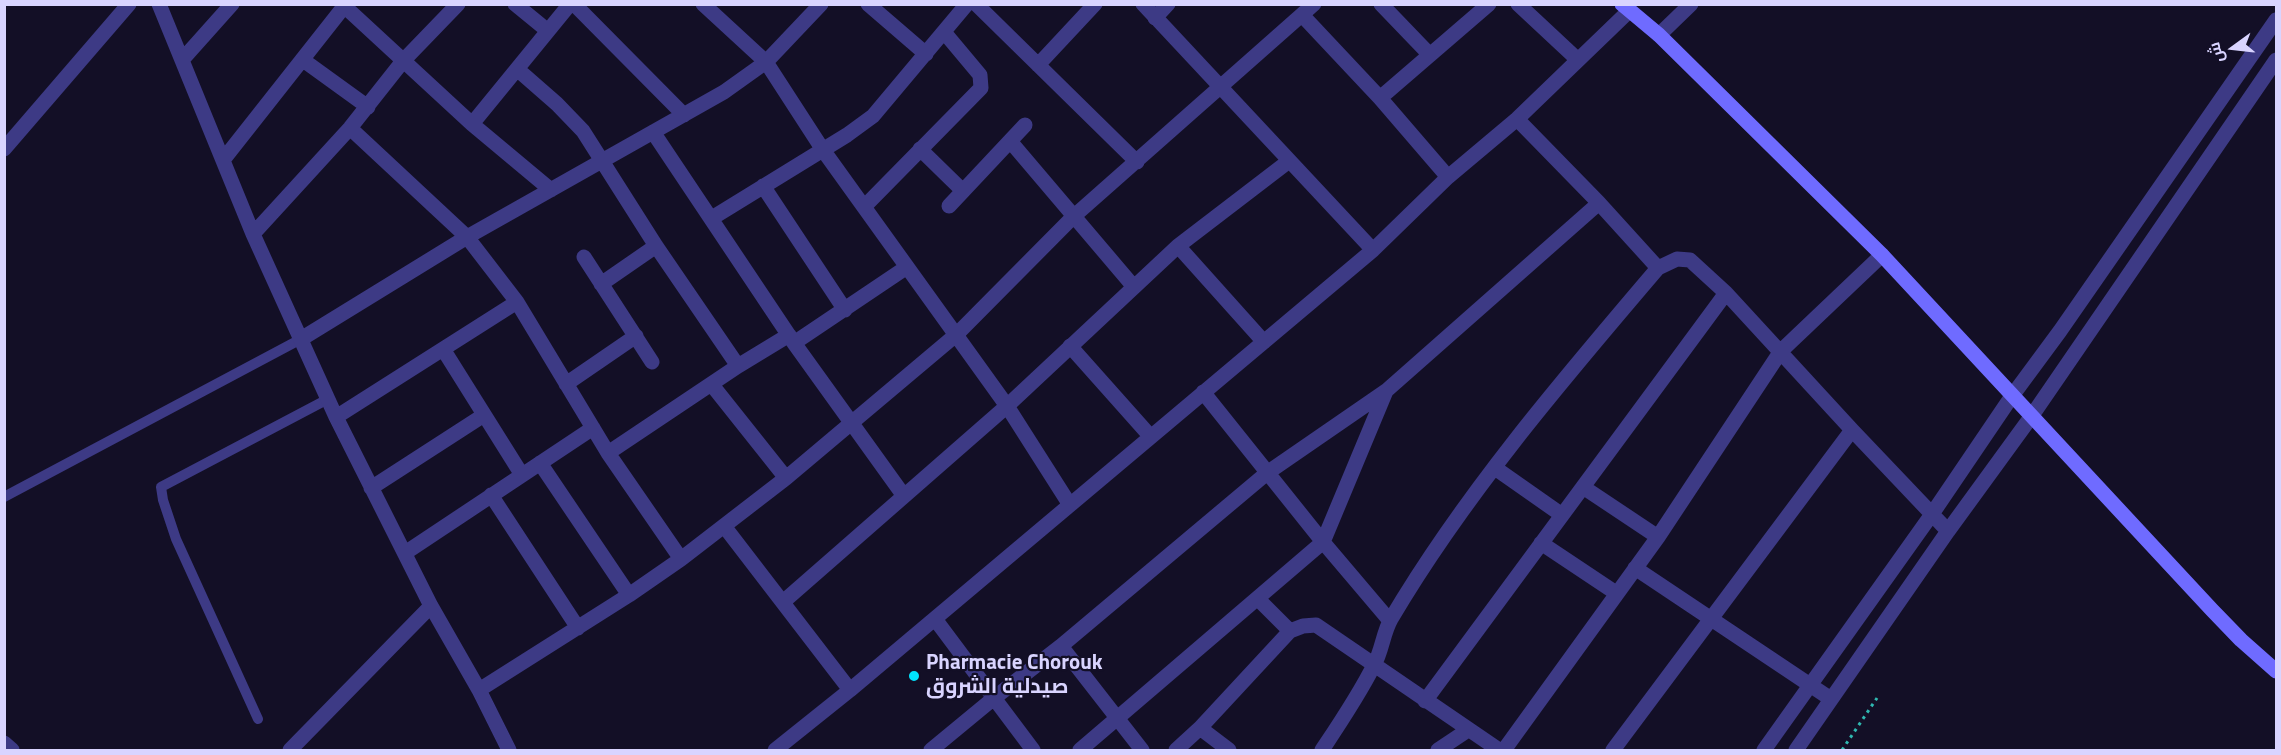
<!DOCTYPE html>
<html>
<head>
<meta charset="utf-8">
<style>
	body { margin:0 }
	#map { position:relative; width:2281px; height:755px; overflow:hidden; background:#130f26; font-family:"Titillium Web",Cairo,sans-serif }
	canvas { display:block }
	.frame { position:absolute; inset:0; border:6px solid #d9d4ff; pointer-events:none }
	.north { position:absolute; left:2203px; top:18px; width:60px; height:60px; -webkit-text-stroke:4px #130f26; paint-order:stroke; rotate:255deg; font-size:16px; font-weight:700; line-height:24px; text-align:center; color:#d9d4ff }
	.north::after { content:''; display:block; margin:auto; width:21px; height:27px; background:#d9d4ff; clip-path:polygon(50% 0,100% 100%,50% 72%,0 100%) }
</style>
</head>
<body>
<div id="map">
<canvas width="2281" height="755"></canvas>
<div class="frame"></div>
<div class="north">ش</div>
</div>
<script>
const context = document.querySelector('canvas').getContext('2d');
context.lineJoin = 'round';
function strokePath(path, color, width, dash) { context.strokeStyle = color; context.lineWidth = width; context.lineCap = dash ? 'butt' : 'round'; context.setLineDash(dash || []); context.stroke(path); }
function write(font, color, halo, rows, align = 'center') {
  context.font = font + ' "Titillium Web",Cairo,sans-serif'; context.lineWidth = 4.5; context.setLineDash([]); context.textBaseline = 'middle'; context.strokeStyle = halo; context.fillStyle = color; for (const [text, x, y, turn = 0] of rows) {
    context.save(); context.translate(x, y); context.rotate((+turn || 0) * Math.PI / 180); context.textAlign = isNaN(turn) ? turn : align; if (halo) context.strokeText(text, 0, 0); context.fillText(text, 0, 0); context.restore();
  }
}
strokePath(new Path2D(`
	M1842 750 1877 698`), '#2fb8b0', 3, [3, 4.5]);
strokePath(new Path2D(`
	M4 497 301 339
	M258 719 176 539 163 500 161 487 328 399`), '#3d3a85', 10);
strokePath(new Path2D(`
	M159 4 253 234 336 417 431 606 479 690 509 750
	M342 4 472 124 551 190
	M515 4 548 31
	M574 4 684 115
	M703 4 766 62 823 150 1007 406 1070 505
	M868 4 926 54
	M976 4 1137 162
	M1143 4 1373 250
	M1381 4 1430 55
	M1518 4 1578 60
	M1302 15 1380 98 1448 177
	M1155 18 1168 4
	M1659 35 1691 4
	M182 60 232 4
	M303 60 368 107
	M1038 65 1095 4
	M517 69 557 104 583 131 656 246 738 366
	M1380 98 1489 4
	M472 124 570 4
	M350 128 467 237 517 302 608 453 681 559
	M653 132 794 343 904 496
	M1010 141 1134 287
	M4 149 129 4
	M920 149 963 191
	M223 160 346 4
	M763 186 845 310
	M1599 203 1658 268
	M949 206 1025 125
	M864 207 981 88 980 75 944 32
	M712 218 847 135 873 116 967 4
	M253 234 350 128 403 61 458 4
	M1178 246 1264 342
	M584 257 652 362
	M601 284 656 246
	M301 339 467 237 724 92 766 62 821 4
	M794 343 907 267
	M1070 346 1151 437
	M443 349 522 475
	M566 384 636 336
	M712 385 786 478
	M1203 392 1323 542 1390 621
	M336 417 517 302
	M608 453 738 366 789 335
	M540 463 629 595
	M1495 468 1562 515
	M1583 487 1658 537
	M371 488 484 415
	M491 495 578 628
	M724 526 850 690
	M1541 543 1616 593
	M405 553 593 428
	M1635 568 1831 699
	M1258 599 1290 631
	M783 602 1007 406 1178 246 1289 161
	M935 619 994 698 1061 646 1267 473 1386 391 1599 203 1517 119
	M1061 646 1142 750
	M479 690 629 595 681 559 786 478 957 334 1073 217 1314 4
	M1425 701 1726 293
	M1200 728 1290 631 1303 626 1316 625 1499 750
	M4 743 12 750
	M290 750 431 606
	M775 750 850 690 1373 250 1448 177 1517 119 1629 11
	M931 750 994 698 1033 750
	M1080 750 1323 542 1386 391
	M1176 750 1200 728 1229 750
	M1322 750C1340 723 1359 695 1374 665 1382 651 1383 633 1391 619 1464 495 1565 377 1658 268L1677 259 1690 260 1726 293 1852 430 1948 531
	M1438 750 1468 730
	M1504 750 1658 537 1781 351 1882 255
	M1613 750 1852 430
	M1764 750 1932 514 2012 396 2060 331 2276 20
	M1796 750 1948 531 2031 417 2276 60`), '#3d3a85', 15);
strokePath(new Path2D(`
	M1622 4 1659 35 1882 255 2212 610 2241 640 2276 671`), '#6f6bff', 15);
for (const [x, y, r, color] of [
	[914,676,6,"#00e5ff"]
]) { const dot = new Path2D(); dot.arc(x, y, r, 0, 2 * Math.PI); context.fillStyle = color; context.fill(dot); strokePath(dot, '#130f26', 2); }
write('bold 21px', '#d9d4ff', '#130f26', [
	["Pharmacie Chorouk",926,664],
	["صيدلية الشروق",926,688]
], 'left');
</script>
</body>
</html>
